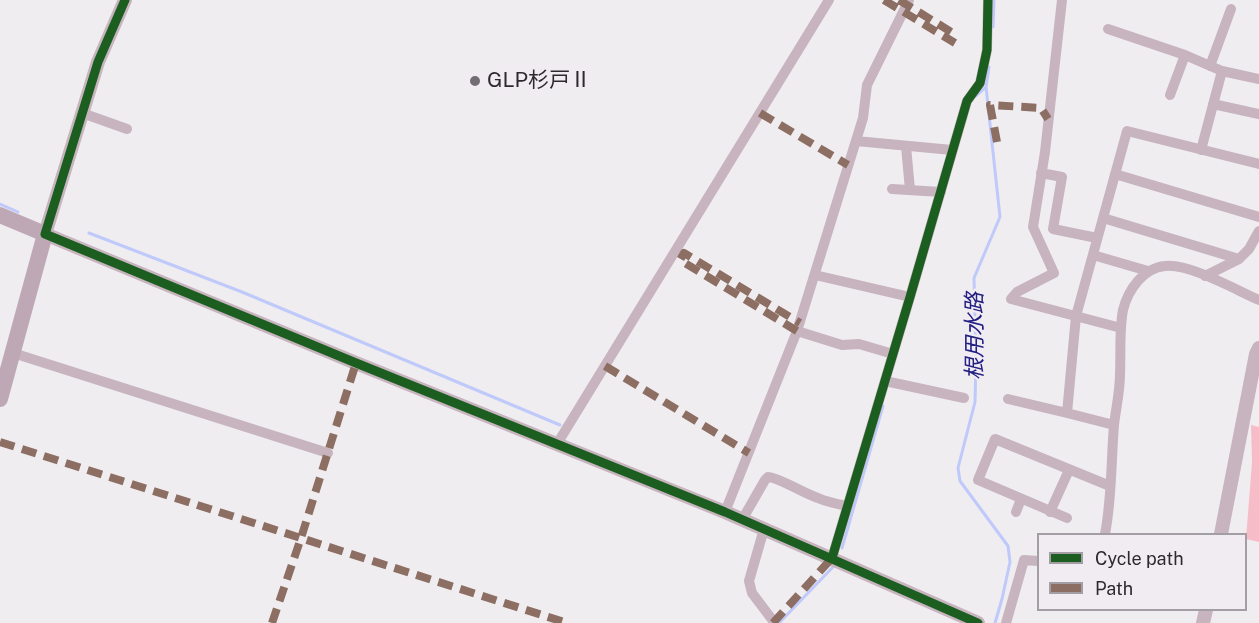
<!DOCTYPE html>
<html>
<head>
<meta charset="utf-8">
<style>
	body { margin:0 }
	#map { position:relative; width:1259px; height:623px; overflow:hidden; background:#f0edf1; font-family:"Public Sans",sans-serif }
	canvas { display:block }
	.legend { position:absolute; left:1037px; top:533px; width:210px; height:78px; box-sizing:border-box; background:#f1ecf2; border:2px solid #a29ea3; margin:0; padding:8px 10px; list-style:none; font-size:18px; color:#2c2a2c }
	.legend li { display:flex; align-items:center; gap:12px; height:30px }
	.legend b { width:30px; border:2px solid #a29ea3 }
</style>
</head>
<body>
<div id="map">
<canvas width="1259" height="623"></canvas>
<ul class="legend">
<li><b style="height:8px;background:#1b5e20"></b>Cycle path</li>
<li><b style="height:8px;background:#8d6e63"></b>Path</li>
</ul>
</div>
<script>
const context = document.querySelector('canvas').getContext('2d');
context.lineJoin = 'round';
function fillPath(path, color) { context.fillStyle = color; context.fill(path, 'evenodd'); }
function strokePath(path, color, width, dash) { context.strokeStyle = color; context.lineWidth = width; context.lineCap = dash ? 'butt' : 'round'; context.setLineDash(dash || []); context.stroke(path); }
function write(font, color, halo, rows, align = 'center') {
  context.font = font + ' "Public Sans","Noto Sans JP",sans-serif'; context.lineWidth = 4.5; context.setLineDash([]); context.textBaseline = 'middle'; context.strokeStyle = halo; context.fillStyle = color; for (const [text, x, y, turn = 0] of rows) {
    context.save(); context.translate(x, y); context.rotate((+turn || 0) * Math.PI / 180); context.textAlign = isNaN(turn) ? turn : align; if (halo) context.strokeText(text, 0, 0); context.fillText(text, 0, 0); context.restore();
  }
}
fillPath(new Path2D(`
	M1251 425 1259 427V542L1246 539 1252 462Z`), '#f6bdc8');
strokePath(new Path2D(`
	M993 27 994 0
	M989 67 986 87 1000 217 974 278 976 360 975 402 958 468 960 481 1008 546 1010 562 1002 599 995 623
	M976 96 986 87
	M0 204 18 212
	M89 233 242 292 560 425
	M842 548 883 406
	M779 623 833 567`), '#bfc9fa', 3);
strokePath(new Path2D(`
	M1062 0 1045 152 1033 227 1054 273 1017 292 1011 299 1121 328
	M1108 29 1185 55 1222 71
	M1210 66 1231 9
	M1170 95 1185 55
	M1213 104 1259 114
	M82 113 127 129
	M856 141 952 150
	M906 146 910 190
	M1201 150 1222 71 1259 79
	M1041 173 1062 177 1053 229 1097 238
	M1115 174 1259 217
	M892 189 941 192
	M1103 218 1239 259
	M1093 255 1148 271
	M815 275 910 297
	M1205 276 1239 259 1249 249 1259 231
	M797 331 842 345 859 344 893 354
	M13 353 328 453
	M885 381 964 398
	M1008 399 1067 413
	M1114 425 1067 413 1076 316 1127 131 1259 164
	M557 444 829 0
	M725 512 797 331 863 118 867 85 909 0
	M1016 512 1021 499
	M1050 512 1069 470
	M1067 518 978 480 995 439 1110 486
	M742 520 765 480 768 477C778 477 805 494 818 498 827 502 837 504 847 506
	M764 529 749 581 752 593 774 622
	M1105 534C1112 498 1111 461 1114 425 1116 408 1120 391 1120 374 1121 353 1119 331 1123 310 1128 290 1143 268 1165 266 1189 263 1236 290 1259 300
	M832 558 910 297 967 101 980 83 987 50 988 0
	M1006 623 1024 560 1038 561`), '#c7b4bf', 10);
strokePath(new Path2D(`
	M125 0 98 62 45 234 356 363 725 512 978 623
	M1221 534 1256 354 1259 348
	M1203 623 1206 610`), '#c7b4bf', 14);
strokePath(new Path2D(`
	M0 215 45 234 0 399`), '#bea8b5', 16);
strokePath(new Path2D(`
	M884 0 955 43
	M899 0 953 33
	M760 113 848 165
	M997 142 990 105 1041 108 1048 119
	M797 331 680 260 684 253 800 323
	M605 366 749 453
	M0 442 567 623
	M272 623 301 538 356 363
	M773 623 832 558`), '#8d6e63', 8, [15, 8]);
strokePath(new Path2D(`
	M125 0 98 62 45 234 356 363 725 512 978 623
	M832 558 910 297 967 101 980 83 987 50 988 0`), '#1b5e20', 9);
for (const [x, y, r, color] of [
	[475,81,6,"#716e71"]
]) { const dot = new Path2D(); dot.arc(x, y, r, 0, 2 * Math.PI); context.fillStyle = color; context.fill(dot); strokePath(dot, '#f1ecf2', 2); }
write('21px', '#2c2a2c', '#f1ecf2', [
	["GLP杉戸Ⅱ",487,81]
], 'left');
write('italic 22px', '#222080', '#f1ecf2', [
	["根用水路",975,336,-90]
]);
</script>
</body>
</html>
